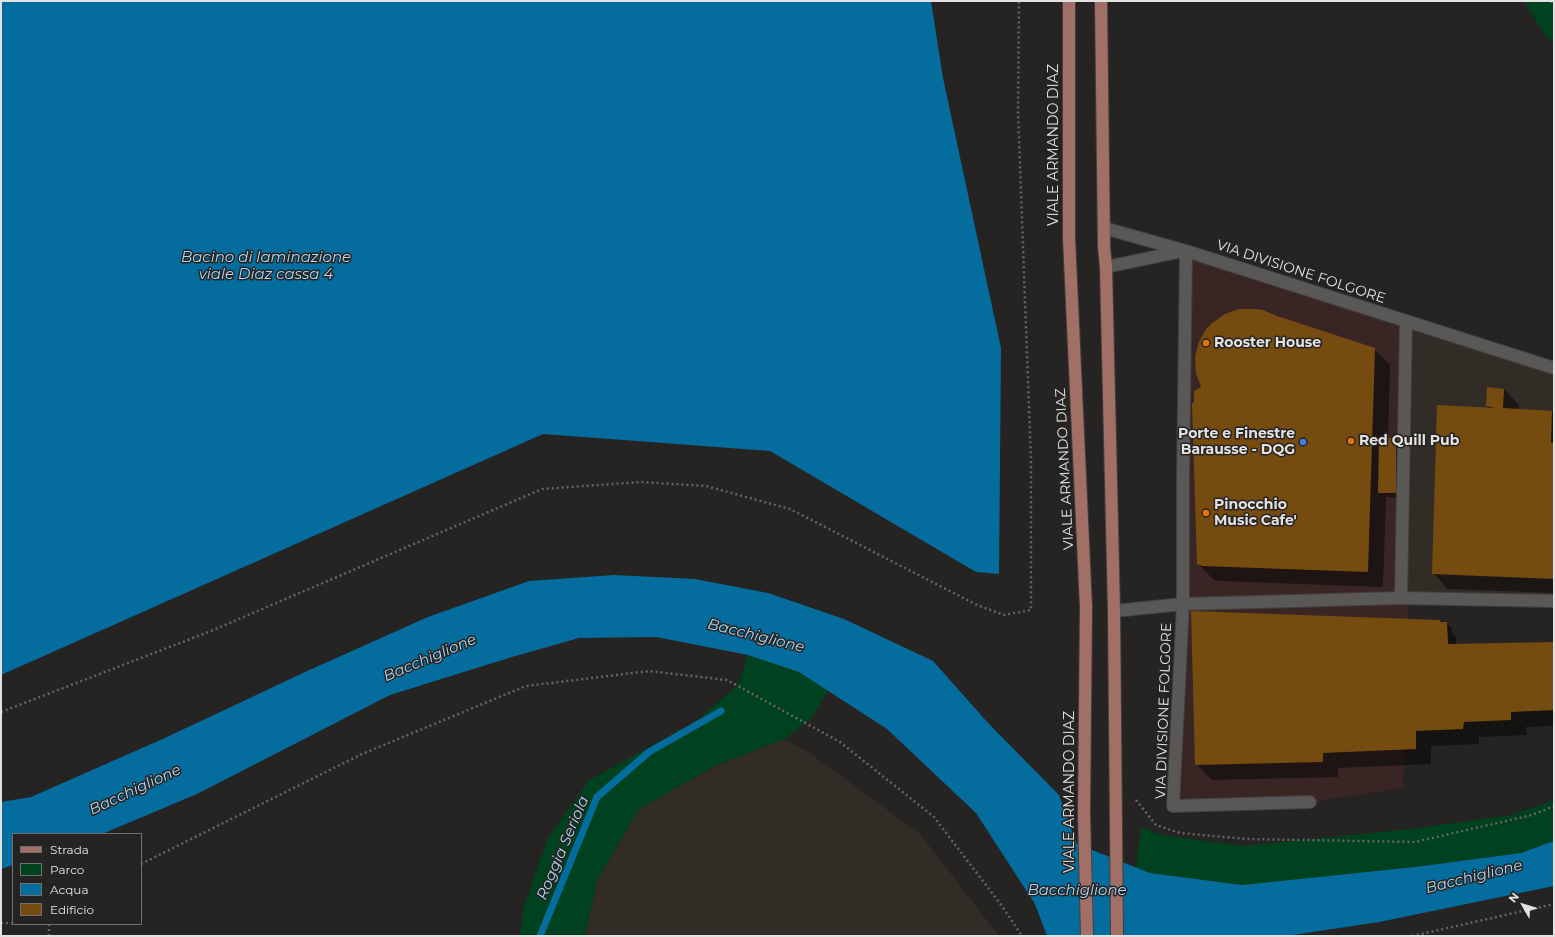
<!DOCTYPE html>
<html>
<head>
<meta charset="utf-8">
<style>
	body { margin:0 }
	#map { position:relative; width:1555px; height:937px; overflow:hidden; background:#262422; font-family:Montserrat,sans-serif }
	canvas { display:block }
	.frame { position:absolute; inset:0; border:2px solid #e3e2e1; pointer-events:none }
	.legend { position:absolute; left:12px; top:833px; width:130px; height:92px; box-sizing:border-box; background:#262422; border:1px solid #72706e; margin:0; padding:5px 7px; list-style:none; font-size:12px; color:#e3e2e1 }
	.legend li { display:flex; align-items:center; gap:8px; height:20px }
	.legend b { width:20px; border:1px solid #72706e }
	.north { position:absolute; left:1503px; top:885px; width:40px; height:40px; -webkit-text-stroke:3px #262422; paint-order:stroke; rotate:309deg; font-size:11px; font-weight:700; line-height:16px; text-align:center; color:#e3e2e1 }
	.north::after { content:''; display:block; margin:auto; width:14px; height:18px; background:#e3e2e1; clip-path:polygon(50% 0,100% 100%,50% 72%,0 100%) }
</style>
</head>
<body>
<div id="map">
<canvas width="1555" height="937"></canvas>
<div class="frame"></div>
<ul class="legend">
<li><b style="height:5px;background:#a26f67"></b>Strada</li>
<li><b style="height:11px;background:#00411f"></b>Parco</li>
<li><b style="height:11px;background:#056c9e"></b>Acqua</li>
<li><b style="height:11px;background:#764b10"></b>Edificio</li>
</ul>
<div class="north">N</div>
</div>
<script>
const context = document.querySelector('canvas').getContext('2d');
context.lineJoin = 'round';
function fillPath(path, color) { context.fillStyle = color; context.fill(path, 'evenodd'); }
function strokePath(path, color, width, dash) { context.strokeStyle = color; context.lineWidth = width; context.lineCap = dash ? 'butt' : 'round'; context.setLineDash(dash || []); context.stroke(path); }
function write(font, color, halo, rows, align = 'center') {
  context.font = font + ' Montserrat,sans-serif'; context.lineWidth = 3; context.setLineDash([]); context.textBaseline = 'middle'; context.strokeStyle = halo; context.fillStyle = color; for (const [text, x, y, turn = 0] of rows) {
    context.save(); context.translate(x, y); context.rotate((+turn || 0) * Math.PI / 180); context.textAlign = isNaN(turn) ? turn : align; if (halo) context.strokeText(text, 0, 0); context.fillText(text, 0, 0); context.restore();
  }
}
fillPath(new Path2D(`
	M1186 251 1406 321 1409 598 1403 788 1310 802 1173 806Z`), '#392624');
fillPath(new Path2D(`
	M1406 321 1554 368V601L1401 598Z
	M784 739 807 751 920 834 999 936H585L597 880 639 809 715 766Z`), '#322c26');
fillPath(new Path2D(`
	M1524 1H1554V45L1543 32Z
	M748 655 799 672 828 690 812 718 784 739 715 766 639 809 597 880 585 936H519L525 903 548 838 589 780 695 722 738 685Z
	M1554 800V841L1521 853 1415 867 1242 885 1150 873 1136 867 1141 827 1161 835 1243 846 1411 829 1512 815Z`), '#00411f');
fillPath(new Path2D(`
	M1 1H931L943 78 1001 348 999 574 976 572 770 451 543 434 1 675Z
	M614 575 695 579 768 593 844 619 933 661 989 724 1059 795 1077 844 1150 873 1242 885 1415 867 1521 853 1554 841V886L1379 922 1286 936H1047L1035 904 976 813 887 729 799 672 748 655 656 637 579 638 512 657 390 695 197 794 102 834H13V865L1 869V802L31 797 167 737 305 672 428 617 529 581Z`), '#056c9e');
fillPath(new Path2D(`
	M1374 349 1390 365 1388 439H1396L1401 444 1400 498 1386 497 1383 587 1219 581 1214 580 1198 564 1195 404 1202 388Z
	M1504 389 1519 405V410L1552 412 1554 414V593L1448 589 1433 573 1489 408 1487 406Z
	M1192 612 1440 621 1442 623H1446L1452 628V633L1456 637V645L1554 643V726L1526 727 1527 735 1479 737V744L1431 746V764L1338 768V777L1212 780 1196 764Z`), '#0007');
strokePath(new Path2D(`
	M540 936 597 797 649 752 721 711`), '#056c9e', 7);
fillPath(new Path2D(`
	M1239 309H1255L1263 310 1277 316 1375 348 1368 572 1202 566 1197 564 1192 403H1194V391L1201 387 1196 373 1195 357 1199 342 1206 329 1212 323 1225 314Z
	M1487 387 1504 389 1503 408 1552 411 1551 443H1554V579L1432 574 1437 405 1495 408 1486 406Z
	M1379 438H1396V493H1378Z
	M1191 611 1440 620V622H1447L1448 644 1554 642V710L1511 712V720L1464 722 1463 729 1416 731V749L1323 753V762L1195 765Z`), '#764b10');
const minor = new Path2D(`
	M1104 228 1186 251 1554 368
	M1186 251 1183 479V604L1401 598 1406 321
	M1106 267 1183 251
	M1401 598 1554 601
	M1114 611 1183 604 1173 806 1310 802`);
const primary = new Path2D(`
	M1069 1V238L1086 607 1084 814 1087 936
	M1101 1 1104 247 1106 267 1114 611 1117 936`);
strokePath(minor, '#42403e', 14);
strokePath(primary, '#42403e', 14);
strokePath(new Path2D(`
	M1551 1 1554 6
	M1 712 211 631 542 489 641 482 706 486 790 509 977 605 1004 615 1031 610V461L1018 112 1019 1
	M1136 800 1156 825 1180 833 1247 839 1415 842 1532 815 1554 806
	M141 864 362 754 526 686 649 671 727 680 840 742 934 817 1002 906 1022 936
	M1 923H13
	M49 936V924
	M1412 936 1554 904`), '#676564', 2.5, [2, 3]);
strokePath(minor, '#5a5856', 12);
strokePath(primary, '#a26f67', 12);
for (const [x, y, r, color] of [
	[1206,343,4,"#e8710a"],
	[1351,441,4,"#e8710a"],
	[1303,442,4,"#3f7fe0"],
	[1206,513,4,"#e8710a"]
]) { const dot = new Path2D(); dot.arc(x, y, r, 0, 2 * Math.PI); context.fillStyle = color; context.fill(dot); strokePath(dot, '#262422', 1.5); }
write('14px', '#e3e2e1', '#262422', [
	["VIALE ARMANDO DIAZ",1054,145,-90],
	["VIA DIVISIONE FOLGORE",1301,272,18],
	["VIALE ARMANDO DIAZ",1065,469,-93],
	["VIA DIVISIONE FOLGORE",1164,711,-88],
	["VIALE ARMANDO DIAZ",1070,792,-90]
]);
write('bold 14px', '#e3e2e1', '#262422', [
	["Rooster House",1214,343],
	["Porte e Finestre",1295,434,"right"],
	["Barausse - DQG",1295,450,"right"],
	["Red Quill Pub",1359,441],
	["Pinocchio",1214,505],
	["Music Cafe'",1214,521]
], 'left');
write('italic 15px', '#afd6f2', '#262422', [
	["Bacino di laminazione",266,258],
	["viale Diaz cassa 4",266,275],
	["Bacchiglione",756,636,14],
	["Bacchiglione",430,658,-23],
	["Bacchiglione",135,790,-25],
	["Roggia Seriola",563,848,-67],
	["Bacchiglione",1474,877,-14],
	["Bacchiglione",1077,891]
]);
</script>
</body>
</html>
